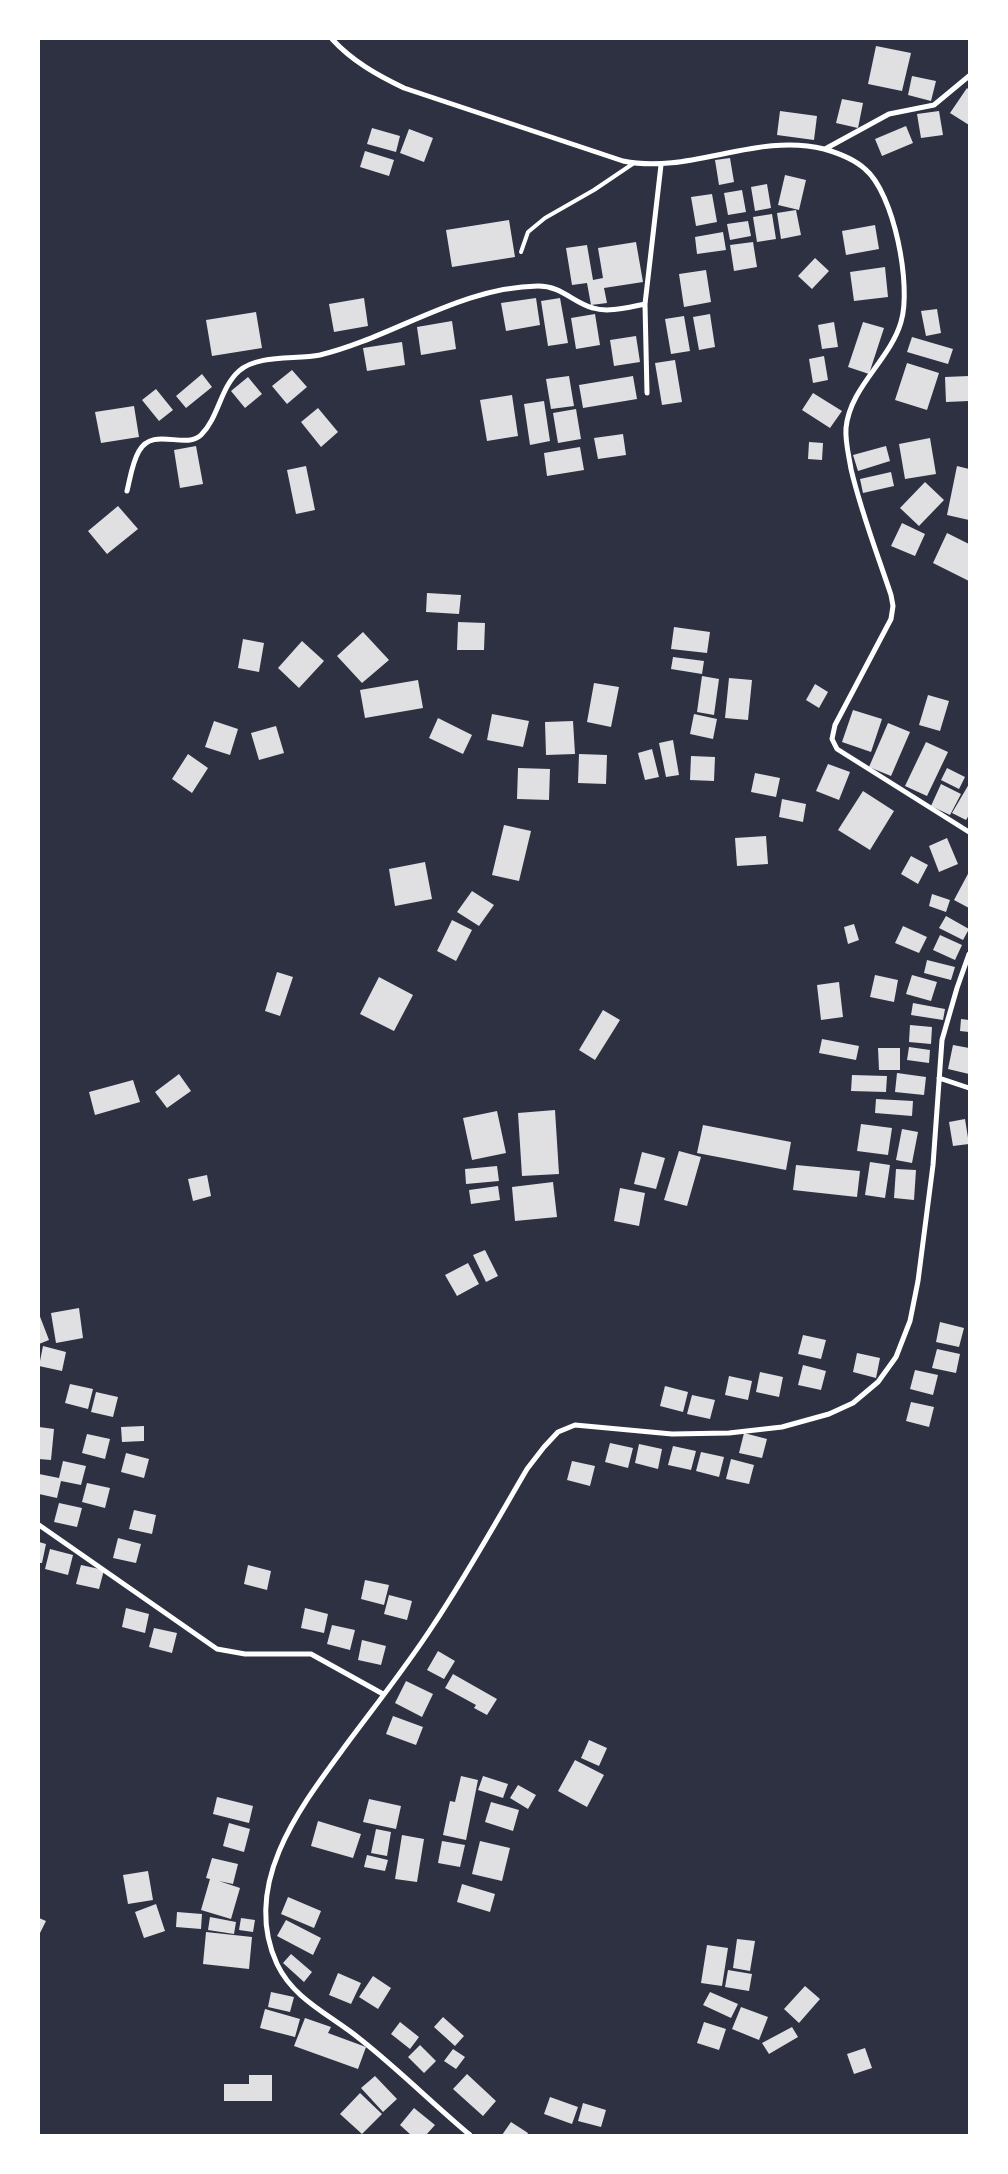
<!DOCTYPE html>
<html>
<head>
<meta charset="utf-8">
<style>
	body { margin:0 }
	#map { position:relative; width:1008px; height:2174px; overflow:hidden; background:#2d3142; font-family:"Noto Sans",sans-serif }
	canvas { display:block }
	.frame { position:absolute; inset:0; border:40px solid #fff; pointer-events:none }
</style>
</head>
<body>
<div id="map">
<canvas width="1008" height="2174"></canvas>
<div class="frame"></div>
</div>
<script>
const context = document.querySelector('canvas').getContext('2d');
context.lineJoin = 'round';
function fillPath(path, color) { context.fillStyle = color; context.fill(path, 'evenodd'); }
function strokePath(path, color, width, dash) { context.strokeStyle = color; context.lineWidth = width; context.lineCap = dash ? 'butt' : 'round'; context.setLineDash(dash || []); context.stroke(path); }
fillPath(new Path2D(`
	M876 46 911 53 902 91 868 84Z
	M912 76 936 81 931 101 908 95Z
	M967 88 969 90V125L950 113Z
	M842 99 863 103 858 128 836 123Z
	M780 111 817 116 814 140 777 135Z
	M939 111 943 135 921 138 917 114Z
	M906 126 913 143 882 156 875 139Z
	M372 128 400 136 396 152 367 144Z
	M409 129 433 138 424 162 400 153Z
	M365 151 394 160 389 176 360 167Z
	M730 158 734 182 719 185 715 160Z
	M785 175 806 180 799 210 778 205Z
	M767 184 771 208 755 211 751 187Z
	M742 190 746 212 728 215 724 193Z
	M712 194 717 222 696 226 691 197Z
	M796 210 801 235 781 239 777 213Z
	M772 214 776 239 757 242 753 217Z
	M509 220 515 257 452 267 446 230Z
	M748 221 751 236 730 240 727 224Z
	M875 225 879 249 846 255 842 231Z
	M723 232 726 250 697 254 695 237Z
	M636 242 643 282 604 288 607 303 591 305 587 283 572 285 566 248 587 245 593 280 603 278 598 248Z
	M753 242 757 267 734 271 730 245Z
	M815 258 829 271 812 289 798 276Z
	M885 267 888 297 854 301 850 272Z
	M706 270 711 302 684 307 679 274Z
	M364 298 368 326 334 332 329 304Z
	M536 298 540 325 506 331 501 303Z
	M560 298 568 343 548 346 541 301Z
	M937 309 941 333 926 336 921 311Z
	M256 312 262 348 212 356 206 320Z
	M595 314 600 345 576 349 571 318Z
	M710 314 715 347 699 350 693 317Z
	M684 316 690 351 671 354 665 319Z
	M452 321 456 349 421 355 417 327Z
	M834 322 838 347 822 349 818 325Z
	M863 322 884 328 869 374 848 367Z
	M636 336 640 362 614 366 610 340Z
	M912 337 953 349 948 364 907 352Z
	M402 342 405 365 367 371 363 348Z
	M824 356 828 380 813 383 809 359Z
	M675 360 682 402 662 405 655 363Z
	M907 363 939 373 927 410 895 400Z
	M292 370 307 387 287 404 272 386Z
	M202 374 212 387 186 408 176 396Z
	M569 376 574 406 551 409 546 379Z
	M633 376 637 399 583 408 579 385Z
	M969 376V401L946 402 945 377Z
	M248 377 262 394 245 408 231 391Z
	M156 389 173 410 159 421 142 400Z
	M813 393 842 411 830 428 802 410Z
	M512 395 518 436 487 441 480 400Z
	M544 401 550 441 530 445 524 404Z
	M134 406 139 437 101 443 95 412Z
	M318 408 338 432 321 447 301 422Z
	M576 409 581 439 558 443 553 413Z
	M623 434 626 455 598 459 594 438Z
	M930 438 936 474 905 479 899 444Z
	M809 442 823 443 822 460 808 459Z
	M196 446 203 484 180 488 174 450Z
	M886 446 890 461 858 471 853 455Z
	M580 447 584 470 547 476 544 453Z
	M306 466 315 510 296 514 287 470Z
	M957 466 969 469V520L947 515Z
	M891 472 894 486 863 493 860 479Z
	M925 482 944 500 919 526 900 508Z
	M118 506 138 529 107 554 88 531Z
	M902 523 925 534 915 556 891 546Z
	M947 533 969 544V581L933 563Z
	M427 593 461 595 459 614 426 612Z
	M458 622 485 623 484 650H457Z
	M674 627 710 632 707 653 671 649Z
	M363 632 389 660 362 683 337 656Z
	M243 639 264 643 259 672 238 668Z
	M302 641 324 661 299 688 278 668Z
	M673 657 704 661 702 674 671 669Z
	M702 676 719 679 714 715 697 712Z
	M729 678 752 680 748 720 725 718Z
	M418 680 423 708 365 718 360 690Z
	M594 683 619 687 611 727 587 722Z
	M815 684 828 692 819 708 806 700Z
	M928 695 949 701 940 731 919 725Z
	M853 710 882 719 871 752 842 742Z
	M492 714 529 721 523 747 487 740Z
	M694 714 717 719 713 739 690 734Z
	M438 718 472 735 463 754 429 738Z
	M214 721 238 729 230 755 205 747Z
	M573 721 575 754 546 755 545 722Z
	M888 723 910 732 891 776 869 767Z
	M276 726 284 753 259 760 251 733Z
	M673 740 679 775 666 777 659 743Z
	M926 742 948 752 927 796 905 786Z
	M652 749 659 777 645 780 638 753Z
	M188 754 208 768 192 793 172 779Z
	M579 754 607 755 606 784 578 783Z
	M691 756 715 757 714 781 690 780Z
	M828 764 850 772 839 800 816 791Z
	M518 768 550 769 549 800 517 799Z
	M947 768 965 777 959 789 941 780Z
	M755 773 780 778 776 797 751 792Z
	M941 784 961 794 950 815 931 806Z
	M969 784V815L966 820 952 813Z
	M863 791 894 811 870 850 838 830Z
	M782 799 806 804 803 822 779 817Z
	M504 825 531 831 519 881 492 875Z
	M766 836 768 864 737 866 735 838Z
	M947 838 958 864 939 872 929 846Z
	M911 856 928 865 918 884 901 874Z
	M425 862 432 899 395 906 389 869Z
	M969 872V908L954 900Z
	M472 891 494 905 479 926 457 912Z
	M932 894 950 900 946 912 929 906Z
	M946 916 969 929 963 940 939 928Z
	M452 920 472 930 456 961 437 951Z
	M854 924 859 940 848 944 844 927Z
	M903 926 927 937 919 953 895 943Z
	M940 935 962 945 955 960 933 950Z
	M927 960 955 967 951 980 924 973Z
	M277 972 293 977 280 1016 265 1011Z
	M875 975 898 980 894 1002 870 997Z
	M912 975 937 982 931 1001 906 994Z
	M379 977 413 995 394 1031 360 1014Z
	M839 982 843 1017 821 1020 817 985Z
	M913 1003 945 1009 943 1020 911 1015Z
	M603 1010 620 1020 595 1060 579 1050Z
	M961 1019 969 1020V1032L960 1031Z
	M910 1025 932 1027 931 1044 909 1042Z
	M822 1039 859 1046 856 1060 819 1053Z
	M953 1045 969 1048V1074L948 1069Z
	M909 1047 930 1050 929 1063 907 1060Z
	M878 1048H900V1070H879Z
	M897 1073 926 1077 924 1095 895 1092Z
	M179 1074 191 1091 167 1108 155 1092Z
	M852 1075 887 1076 886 1092 851 1091Z
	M133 1080 140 1102 95 1115 89 1092Z
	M876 1099 913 1101 912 1116 875 1113Z
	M555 1110 559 1174 522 1176 518 1113Z
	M497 1111 506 1153 472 1160 463 1118Z
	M965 1119 969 1144 953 1146 949 1122Z
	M861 1124 892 1128 888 1155 857 1151Z
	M703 1125 791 1142 786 1170 697 1153Z
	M902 1129 918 1132 912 1163 896 1160Z
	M679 1151 701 1157 687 1206 664 1200Z
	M642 1152 665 1158 656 1189 634 1184Z
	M870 1162 890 1165 885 1198 865 1195Z
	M796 1165 860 1171 857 1197 793 1190Z
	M497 1166 499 1181 466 1184 465 1169Z
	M896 1169 916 1170 914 1200 894 1198Z
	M207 1175 211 1196 193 1201 188 1179Z
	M553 1182 557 1217 515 1221 512 1187Z
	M498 1186 500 1200 471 1204 469 1190Z
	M620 1188 645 1193 639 1226 614 1221Z
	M485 1250 498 1276 486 1282 473 1255Z
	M468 1263 479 1284 457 1296 445 1275Z
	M79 1308 83 1338 56 1343 51 1313Z
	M39 1314 49 1340 39 1344Z
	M940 1322 964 1328 959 1347 936 1342Z
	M803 1335 826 1340 821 1359 798 1354Z
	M43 1346 66 1352 62 1371 39 1366Z
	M937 1349 960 1354 956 1373 932 1368Z
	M857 1353 880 1358 876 1378 853 1372Z
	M803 1365 826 1371 821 1390 798 1385Z
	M915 1370 938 1375 933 1395 910 1389Z
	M760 1372 783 1377 779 1397 756 1392Z
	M729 1376 752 1381 748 1400 725 1395Z
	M70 1384 93 1389 88 1409 65 1403Z
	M665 1386 688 1392 683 1412 660 1406Z
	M96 1392 118 1397 113 1417 91 1412Z
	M692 1395 715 1400 710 1419 687 1414Z
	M911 1402 934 1407 929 1427 906 1421Z
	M144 1426V1441L122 1442 121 1427Z
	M39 1427 54 1429 51 1460 39 1459Z
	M744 1433 767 1439 762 1458 739 1453Z
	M87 1434 110 1439 105 1459 82 1453Z
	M610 1443 633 1448 628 1468 605 1462Z
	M639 1444 662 1449 658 1469 635 1463Z
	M673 1446 696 1451 691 1470 668 1465Z
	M701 1452 724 1457 719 1477 696 1471Z
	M126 1453 149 1459 144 1478 121 1472Z
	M731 1459 754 1465 749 1484 726 1479Z
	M63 1461 86 1466 81 1485 61 1481 57 1498 39 1494V1474L59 1478Z
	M572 1461 595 1466 590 1486 567 1480Z
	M87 1483 110 1488 105 1508 82 1502Z
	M59 1503 82 1508 77 1527 54 1522Z
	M134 1510 156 1515 152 1534 129 1529Z
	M118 1538 141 1544 136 1563 113 1558Z
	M39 1542 46 1544 42 1563H39Z
	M50 1549 73 1555 68 1575 45 1569Z
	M81 1565 104 1570 99 1589 76 1584Z
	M248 1565 271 1571 267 1590 244 1584Z
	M365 1580 389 1585 384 1605 361 1599Z
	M389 1595 412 1601 407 1620 384 1614Z
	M126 1608 149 1614 145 1633 122 1627Z
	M305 1608 328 1614 324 1633 301 1628Z
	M332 1625 355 1630 350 1650 327 1644Z
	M154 1628 177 1633 172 1653 149 1647Z
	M362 1640 386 1646 381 1665 358 1660Z
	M438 1651 455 1661 444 1679 427 1670Z
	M453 1674 497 1699 487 1715 474 1708 476 1705 445 1688Z
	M406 1681 433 1694 422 1717 395 1703Z
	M393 1716 423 1727 416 1745 386 1734Z
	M589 1740 607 1748 599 1766 581 1758Z
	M575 1760 604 1775 587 1807 558 1791Z
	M461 1776 478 1780 466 1840 443 1835 450 1801 455 1802Z
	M483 1776 508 1784 503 1798 478 1790Z
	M518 1785 536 1795 528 1809 510 1798Z
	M217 1797 253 1806 249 1823 213 1814Z
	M369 1799 401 1806 396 1829 363 1822Z
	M491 1802 519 1810 513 1831 485 1822Z
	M318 1821 361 1834 353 1858 311 1846Z
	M229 1823 250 1829 244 1852 223 1846Z
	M376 1829 391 1832 387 1856 371 1853Z
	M402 1835 424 1839 417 1882 395 1879Z
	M442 1841 465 1845 460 1867 438 1863Z
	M480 1841 510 1848 502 1881 472 1874Z
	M367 1855 388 1860 385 1871 364 1867Z
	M212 1858 238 1864 233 1884 219 1881 240 1888 231 1919 201 1910 210 1879 206 1878Z
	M148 1871 153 1900 128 1904 123 1875Z
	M462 1884 495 1894 490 1912 457 1902Z
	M288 1897 321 1911 314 1928 281 1914Z
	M156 1904 165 1931 144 1938 135 1912Z
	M177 1912 202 1914 201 1929 176 1927Z
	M210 1917 236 1922 234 1934 208 1930Z
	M39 1918 46 1921 39 1935Z
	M241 1918 255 1920 253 1932 239 1930Z
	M286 1920 321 1938 313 1955 277 1936Z
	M206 1932 252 1937 249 1969 203 1964Z
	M737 1939 755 1941 750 1971 733 1968Z
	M707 1945 728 1948 722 1986 701 1983Z
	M291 1954 312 1972 304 1982 283 1963Z
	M728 1970 752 1974 749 1991 725 1987Z
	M338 1973 361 1983 351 2004 329 1995Z
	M373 1976 391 1988 378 2009 359 1997Z
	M805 1986 820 1999 799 2023 784 2009Z
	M271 1992 294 1997 290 2012 268 2007Z
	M710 1992 738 2004 731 2018 703 2005Z
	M741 2007 768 2017 759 2040 732 2029Z
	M265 2009 300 2019 295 2037 260 2028Z
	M443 2017 464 2036 455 2046 434 2027Z
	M305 2018 331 2027 328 2033 366 2047 358 2069 294 2046Z
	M400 2022 419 2037 410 2049 391 2034Z
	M704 2022 726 2029 719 2050 697 2043Z
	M792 2027 798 2037 769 2054 762 2043Z
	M420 2045 436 2061 424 2073 408 2057Z
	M865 2048 872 2068 854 2074 847 2054Z
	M453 2049 465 2057 456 2069 444 2061Z
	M467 2074 496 2101 483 2116 453 2089Z
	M249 2075H272V2101H224V2084H249Z
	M375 2076 397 2099 383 2112 361 2088Z
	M360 2093 382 2114 362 2134 340 2114Z
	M550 2097 578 2107 572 2124 544 2114Z
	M583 2103 606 2110 601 2127 578 2121Z
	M414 2108 435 2125 426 2135H411L400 2125Z
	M511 2122 528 2133 527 2135H502Z`), '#e0e0e3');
strokePath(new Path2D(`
	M521 252 528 232 545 218 594 190 634 163`), '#fff', 4);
strokePath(new Path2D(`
	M332 39C352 61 377 75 404 88L623 161C690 175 756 132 824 149 838 153 854 159 865 169 894 193 912 286 901 322 890 360 850 387 846 428 845 442 849 456 851 469 861 512 877 553 891 595L893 606 891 619 835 725 832 739 837 749 969 832
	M825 149 889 114 934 105 969 76
	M647 393 645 304 661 165
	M127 491C130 479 132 463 139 451 153 426 185 450 201 435 219 417 220 388 239 371 258 354 296 360 320 355 394 337 460 287 538 286 562 286 572 302 593 308 608 313 629 307 645 304
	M939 1078 969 1088
	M39 1525 217 1649 245 1654H311L383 1694
	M470 2135C433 2104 398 2069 360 2039 331 2015 294 2000 277 1964 240 1884 301 1806 346 1745 375 1706 406 1667 432 1627 466 1576 496 1522 527 1469L544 1447 558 1432 575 1425 672 1434 729 1433 782 1427 829 1414 853 1403 878 1382 896 1357 910 1321 918 1281 933 1165 942 1040 957 988 969 954`), '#fff', 5);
</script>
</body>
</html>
